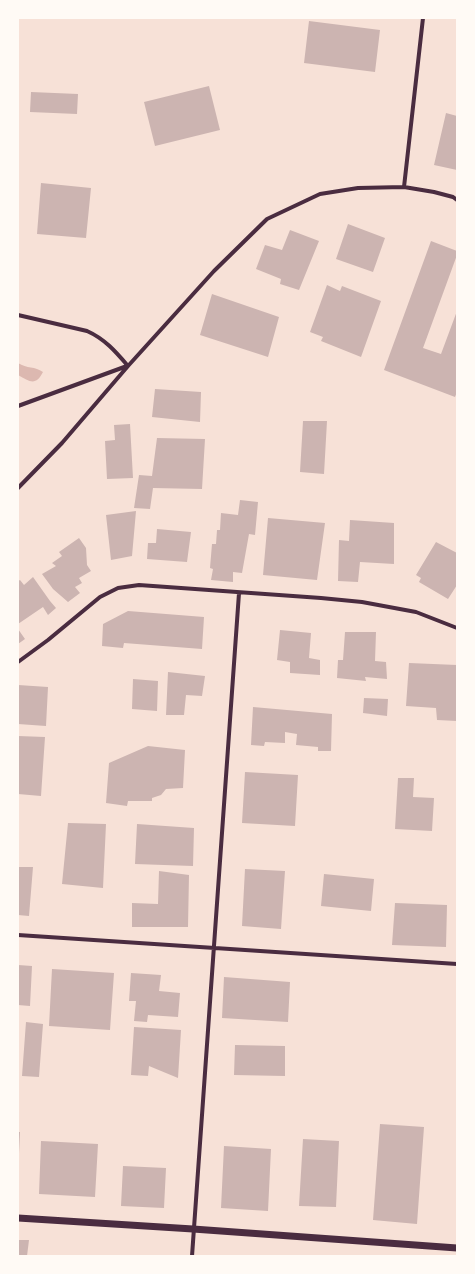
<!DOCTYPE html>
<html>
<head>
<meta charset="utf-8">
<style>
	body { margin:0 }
	#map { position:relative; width:475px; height:1274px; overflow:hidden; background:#f7e1d7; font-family:"Roboto Condensed",sans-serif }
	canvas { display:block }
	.frame { position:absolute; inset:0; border:19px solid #fffaf5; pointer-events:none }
</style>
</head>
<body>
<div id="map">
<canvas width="475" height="1274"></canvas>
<div class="frame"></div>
</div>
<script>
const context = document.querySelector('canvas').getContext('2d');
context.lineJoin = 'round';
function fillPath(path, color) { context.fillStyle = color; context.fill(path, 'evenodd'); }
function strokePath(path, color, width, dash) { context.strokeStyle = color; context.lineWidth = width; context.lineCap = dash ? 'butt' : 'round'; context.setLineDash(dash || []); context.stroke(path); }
fillPath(new Path2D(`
	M18 363C27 369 35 366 43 372 36 386 30 382 18 375Z`), '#dcb8b0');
fillPath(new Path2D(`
	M309 21 380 30 375 72 304 63Z
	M209 86 220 130 155 146 144 102Z
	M31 92 78 94 77 114 30 112Z
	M446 113 457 116V170L434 165Z
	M41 183 91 188 86 238 37 234Z
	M348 224 385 238 373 272 336 259Z
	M290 230 319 241 299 290 280 284 281 279 256 269 265 245 282 250Z
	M431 241 457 251V255L423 348 441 354 457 311V392L455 397 384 370Z
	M327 285 340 291 342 286 381 301 361 357 321 341 323 337 310 332Z
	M212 294 279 317 268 357 200 335Z
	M155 389 201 392 200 422 152 417Z
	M303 421H327L324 474 300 472Z
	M130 424 133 478 107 479 105 441 115 440 114 425Z
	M157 438 205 439 202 489 153 488 150 509 134 508 139 475 152 476Z
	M240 500 258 502 255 535 249 534 242 573 233 572V582L211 580 213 569 210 568 212 544H216L217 530H220L221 513 238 515Z
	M136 511 132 556 111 560 106 515Z
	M268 518 325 523 317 580 263 575Z
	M350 520 394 523V564L360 562 358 582 338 581 339 540 349 541Z
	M157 529 191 532 187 562 147 559 148 543H156Z
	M79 538 86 548 87 565 91 571 79 578 82 583 75 587 80 593 68 602 53 589 42 574 56 566 52 563 62 556 59 552Z
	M436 542 457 553V585L448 599 419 582 421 578 416 575Z
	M33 577 50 601 56 608 48 615 43 607 18 624V581L20 580 24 585Z
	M128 611 204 617 202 649 124 643 123 648 102 646 103 624Z
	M18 629 25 639 18 644Z
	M280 630 311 633 309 658 320 660V675L290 673V662L277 660Z
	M345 632H376L375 661 386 662 387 679 365 677 366 681 337 678 338 660H343Z
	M409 663 457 665V721L437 720 436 708 406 706Z
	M168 672 205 676 202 696 186 695 184 715H166Z
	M133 679 158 681 157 711 132 709Z
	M18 685 48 687 46 726 18 724Z
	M364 698 388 699 387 716 363 713Z
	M253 707 332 714 331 751H318V747L296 745 297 734 285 732V743L265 742 264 746 251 745Z
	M18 736 45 737 41 796 18 794Z
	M148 746 185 750 183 788 166 789 161 795 152 798V801H128L127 806 106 803 109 763Z
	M245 772 298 775 295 826 242 823Z
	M398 778H414L413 797 434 798 432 831 395 829Z
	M68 823 106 824 103 888 62 884Z
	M137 824 194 828 193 866 135 864Z
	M18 867H33L29 916 18 915Z
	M245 869 285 871 281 929 242 926Z
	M159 871 189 875 188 927H132V903L158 904Z
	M324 874 374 879 371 911 321 906Z
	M395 903 447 905 446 947 392 945Z
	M18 965 32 966 30 1006 18 1005Z
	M52 969 114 973 110 1030 49 1026Z
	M131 973 161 975 159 991 180 993 178 1017 148 1015 147 1022 134 1021 136 1001H129Z
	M224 977 290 982 288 1022 222 1018Z
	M26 1022 43 1024 39 1077 22 1076Z
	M134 1027 181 1030 178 1078 149 1066 148 1076 131 1075Z
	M235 1045 285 1046V1076L234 1075Z
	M380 1124 424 1127 417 1224 373 1220Z
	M18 1132H20L19 1153H18Z
	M303 1139 339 1141 336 1207 299 1206Z
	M41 1141 98 1144 95 1197 39 1194Z
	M224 1146 271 1149 268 1211 221 1208Z
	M123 1166 166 1168 164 1208 121 1206Z
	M18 1240H29L27 1256H18Z`), '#ccb4b1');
strokePath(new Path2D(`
	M404 187 423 18
	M18 315 87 331C105 339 116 352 128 366L214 271 267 219 320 194 358 188 404 187 434 192 453 197 457 200
	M18 406 127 366
	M18 488 62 443 128 366
	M18 662 48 640 100 597 118 588 139 585 321 598 362 602 416 612 457 628
	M18 935 457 964
	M192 1256 239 593`), '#4a2c40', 4);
strokePath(new Path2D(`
	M18 1218 193 1229 457 1248`), '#4a2c40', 7);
</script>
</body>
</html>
